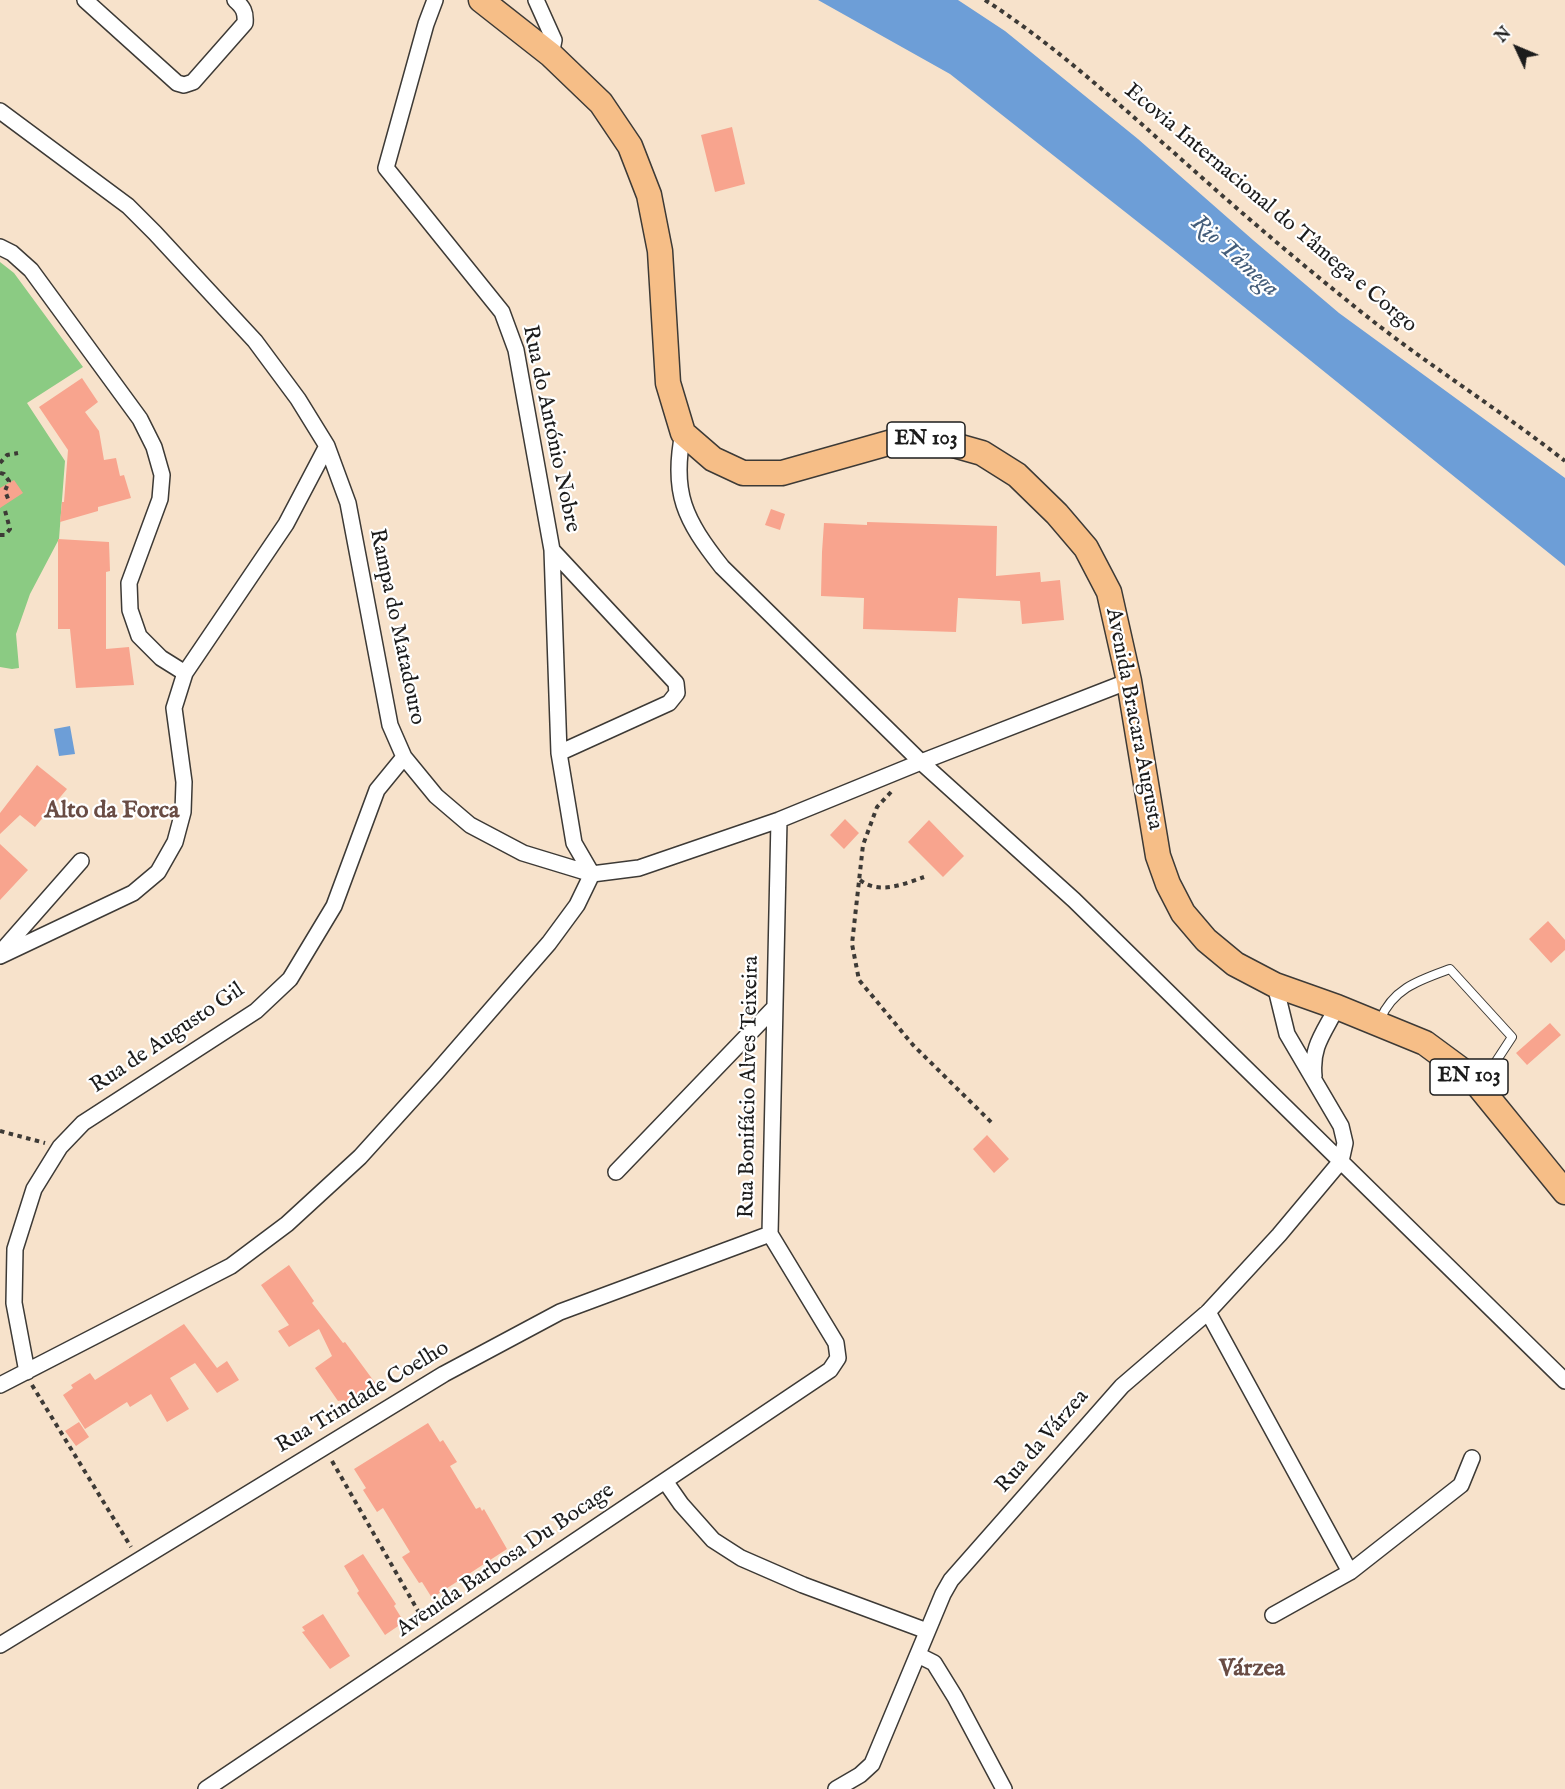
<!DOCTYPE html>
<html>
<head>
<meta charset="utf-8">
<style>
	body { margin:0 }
	#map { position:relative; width:1565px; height:1789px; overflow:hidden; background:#f7e2cb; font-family:"IM FELL English",serif }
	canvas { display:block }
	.north { position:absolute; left:1487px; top:18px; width:60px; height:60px; -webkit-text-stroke:4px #fff; paint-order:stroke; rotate:314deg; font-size:16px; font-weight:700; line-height:24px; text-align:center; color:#1c1c1c }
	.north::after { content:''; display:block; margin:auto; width:21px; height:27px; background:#1c1c1c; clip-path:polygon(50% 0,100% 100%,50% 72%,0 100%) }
</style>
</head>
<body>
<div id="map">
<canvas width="1565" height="1789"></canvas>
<div class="north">N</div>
</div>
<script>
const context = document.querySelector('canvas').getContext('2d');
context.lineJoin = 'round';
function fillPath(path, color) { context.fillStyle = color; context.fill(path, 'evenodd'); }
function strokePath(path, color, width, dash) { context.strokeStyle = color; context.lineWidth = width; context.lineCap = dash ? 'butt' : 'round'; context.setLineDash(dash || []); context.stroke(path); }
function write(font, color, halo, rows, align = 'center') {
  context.font = font + ' "IM FELL English",serif'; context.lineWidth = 4.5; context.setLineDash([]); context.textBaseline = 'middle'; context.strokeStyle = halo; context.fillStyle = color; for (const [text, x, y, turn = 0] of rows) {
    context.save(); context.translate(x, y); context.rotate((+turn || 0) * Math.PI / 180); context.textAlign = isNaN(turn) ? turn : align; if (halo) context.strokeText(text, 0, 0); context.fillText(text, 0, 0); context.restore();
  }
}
fillPath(new Path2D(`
	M0 262 14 273 83 367 27 403 65 461 59 539 30 594 16 634 19 668 12 669 0 667Z`), '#8bcb83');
fillPath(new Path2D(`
	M818 0H958L1005 31 1138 139 1253 240 1339 313 1565 478V566L1176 252 950 74Z
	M70 726 75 754 59 756 54 729Z`), '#6d9ed7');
fillPath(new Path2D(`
	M732 127 745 184 715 192 701 135Z
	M82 378 98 402 85 412 99 431 104 460 116 458 120 476 124 475 131 498 98 507V511L60 522 62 502H64L68 450 39 407Z
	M14 480 23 493 0 508V488Z
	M771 509 785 514 780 530 765 525Z
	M867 522 997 526 996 576 1040 572 1041 582 1060 580 1064 620 1022 624 1020 601 958 598 956 632 863 629 864 598 821 596 822 552 824 523 867 525Z
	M58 539 109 542 110 571 106 572V649L129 647 134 685 76 688 70 629H58Z
	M37 765 67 789 35 827 20 815 0 834V813Z
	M845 819 859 833 844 849 830 835Z
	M929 820 964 856 943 877 908 842Z
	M0 844 28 870 0 900Z
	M1548 921 1565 940V950L1551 963 1529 939Z
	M1550 1023 1561 1035 1527 1065 1516 1053Z
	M987 1135 1009 1159 994 1173 973 1149Z
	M289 1265 314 1301 312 1303 343 1343 345 1342 376 1384 348 1405 344 1400 338 1401 315 1368 332 1356 319 1329 289 1347 278 1331 289 1325 261 1285Z
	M184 1324 217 1368 227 1361 239 1380 217 1393 195 1363 170 1378 189 1409 167 1422 151 1394 130 1407 127 1402 85 1429 63 1395 73 1388 71 1385 90 1373 95 1380Z
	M79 1422 89 1437 76 1446 65 1431Z
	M428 1423 440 1442 443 1440 457 1462 450 1466 476 1509 480 1507 482 1511 484 1509 507 1549 432 1598 422 1582 419 1583 402 1557 410 1552 383 1508 377 1512 363 1490 366 1488 354 1469Z
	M363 1554 396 1604 394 1606 404 1622 385 1635 357 1593 359 1591 344 1566Z
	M323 1614 350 1656 330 1669 302 1632 305 1631 302 1627Z`), '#f8a48e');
const lane = new Path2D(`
	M1380 1020C1393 988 1420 980 1450 969L1512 1037 1493 1066 1480 1081`);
const street = new Path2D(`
	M85 0 177 83 184 85 193 82 245 23C246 12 243 7 235 0
	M536 0 554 40 551 55
	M0 111 128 206 155 233 255 341 298 399 327 446 286 524 185 673 174 708 184 782 183 812 175 842 158 872 133 893 0 956
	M0 247 12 253 31 270 140 419 154 447 162 475 160 499 129 583 130 610 139 636 161 658 185 673
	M683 433C671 493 685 520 722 567L921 762 1074 900 1565 1381
	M327 446 348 503 390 725 404 757 436 796 470 825 523 853 592 874 639 868 779 820 921 762 1129 681
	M552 550 676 683 677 693 669 703 559 753
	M0 953 81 861
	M1314 1076C1311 1046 1324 1033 1337 1007
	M616 1172 773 1009
	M1208 1312 1350 1572 1461 1485 1472 1458
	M27 1372 14 1303 15 1249 34 1189 60 1147 83 1123 256 1011 290 979 334 906 377 790 404 757
	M0 1385 231 1266 287 1224 360 1157 436 1073 549 943 577 905 592 874 574 843 559 753 552 550 516 350 502 312 386 168 426 24 435 0
	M665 1481 681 1504 713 1540 741 1558 803 1585 927 1631
	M1273 1615 1350 1572
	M0 1645 444 1374 560 1312 770 1234
	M918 1655 934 1663 955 1697 1004 1789
	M206 1789 830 1370 838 1358 836 1343 770 1234 779 820
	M836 1789 860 1775 872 1764 943 1594 951 1580 1122 1386 1208 1312 1279 1235 1341 1161 1345 1143 1341 1126 1287 1034 1275 985`);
const primary = new Path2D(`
	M481 0 551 55 601 103 630 146 649 195 660 251 668 383 683 433 713 459 743 473H782L892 442 936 440 982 453 1017 475 1057 514 1086 548 1109 592 1129 681 1158 856 1168 884 1183 913 1206 940 1235 964 1275 985 1337 1007 1425 1043 1463 1071 1477 1084 1565 1192`);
strokePath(lane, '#3d3a36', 10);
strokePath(street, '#3d3a36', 18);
strokePath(primary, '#3d3a36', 27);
strokePath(new Path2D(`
	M985 0C1053 44 1112 98 1172 151 1230 203 1289 254 1349 302 1418 359 1495 406 1565 461
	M0 463 7 455 18 453
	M0 473 4 474 9 481 5 491 9 501
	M0 535H5L10 529 4 507
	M891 792 877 807 863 845 852 944 859 980 913 1045 994 1125
	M860 880C879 895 904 884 924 877
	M0 1131 45 1143
	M32 1385 131 1547
	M332 1461 425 1623`), '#3d3a36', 4, [4.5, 4.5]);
strokePath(lane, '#fff', 8);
strokePath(street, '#fff', 15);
strokePath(primary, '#f6be87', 24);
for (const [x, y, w] of [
	[926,440,78],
	[1469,1077,78]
]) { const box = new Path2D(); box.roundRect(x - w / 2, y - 18, w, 36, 4.5); context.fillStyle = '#fff'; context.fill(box); strokePath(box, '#1c1c1c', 1.5); }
write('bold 21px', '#1c1c1c', null, [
	["EN 103",926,440],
	["EN 103",1469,1077]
]);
write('22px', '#1c1c1c', '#fff', [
	["Ecovia Internacional do Tâmega e Corgo",1270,209,40],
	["Rua do António Nobre",550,429,78],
	["Rampa do Matadouro",396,627,78],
	["Avenida Bracara Augusta",1133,719,79],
	["Rua de Augusto Gil",168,1039,-34],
	["Rua Bonifácio Alves Teixeira",750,1087,-89],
	["Rua Trindade Coelho",363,1398,-31],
	["Rua da Várzea",1043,1442,-49],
	["Avenida Barbosa Du Bocage",506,1561,-34]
]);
write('italic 24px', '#445d7a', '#fff', [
	["Rio Tâmega",1234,257,42]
]);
write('bold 24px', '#694c44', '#fff', [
	["Alto da Forca",112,812],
	["Várzea",1252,1670]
]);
</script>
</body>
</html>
